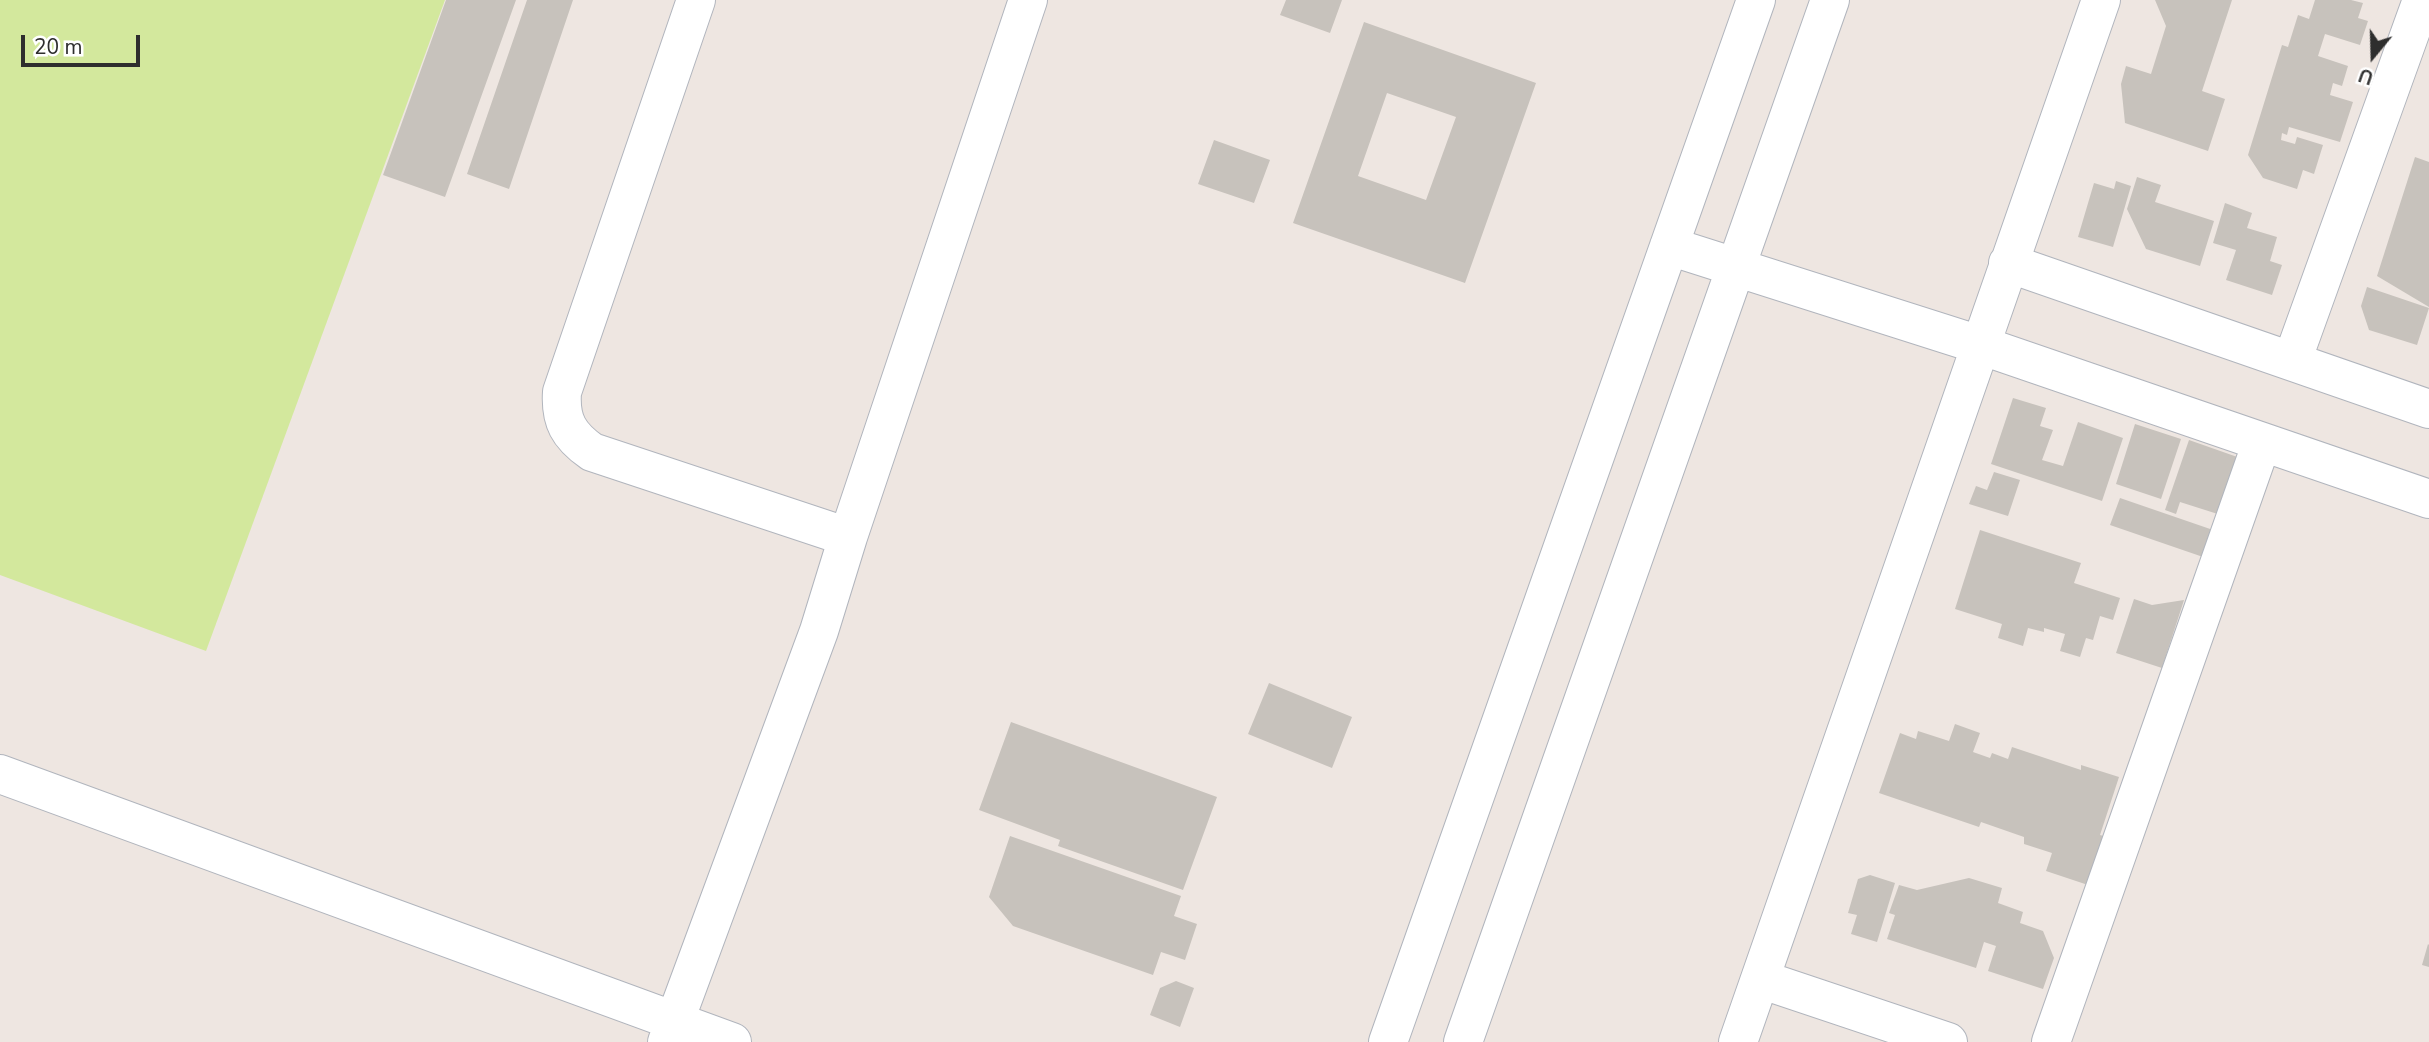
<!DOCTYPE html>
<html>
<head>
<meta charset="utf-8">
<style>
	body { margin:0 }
	#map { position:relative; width:2429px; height:1042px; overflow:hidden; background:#eee6e1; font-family:"Nunito Sans",sans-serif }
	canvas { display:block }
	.north { position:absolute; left:2338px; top:21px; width:70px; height:70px; -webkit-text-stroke:5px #fff; paint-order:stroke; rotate:199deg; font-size:19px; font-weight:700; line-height:28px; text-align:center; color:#2e2e2e }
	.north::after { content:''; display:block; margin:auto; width:24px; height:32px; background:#2e2e2e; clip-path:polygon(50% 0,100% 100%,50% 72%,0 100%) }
	.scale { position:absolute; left:21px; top:35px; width:119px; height:32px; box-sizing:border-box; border:4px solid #2e2e2e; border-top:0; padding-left:9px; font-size:21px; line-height:24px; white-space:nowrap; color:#2e2e2e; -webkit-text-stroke:5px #fff; paint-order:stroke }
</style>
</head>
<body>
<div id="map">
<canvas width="2429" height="1042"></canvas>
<div class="north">U</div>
<div class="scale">20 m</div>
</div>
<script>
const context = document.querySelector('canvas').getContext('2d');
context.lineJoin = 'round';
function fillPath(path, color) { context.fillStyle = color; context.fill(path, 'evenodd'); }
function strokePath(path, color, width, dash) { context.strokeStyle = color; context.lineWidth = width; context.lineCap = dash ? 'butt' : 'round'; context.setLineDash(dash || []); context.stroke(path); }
fillPath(new Path2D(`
	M0 0H445L206 651 0 575Z`), '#d3e89d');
fillPath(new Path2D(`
	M446 0H516L445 197 383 175Z
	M527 0H573L509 189 467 174Z
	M1286 0H1342L1330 33 1280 15Z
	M2155 0H2232L2202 91 2225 99 2208 151 2125 123 2121 84 2126 66 2151 74 2166 26Z
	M2315 0H2351L2363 3 2358 18 2368 21 2360 45 2325 34 2318 56 2348 66 2342 86 2333 83 2330 95 2353 102 2340 142 2289 127 2287 135 2282 133 2281 140 2295 144 2297 137 2323 145 2314 174 2303 170 2297 189 2263 178 2248 155 2282 45 2288 47 2298 15 2309 19Z
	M1364 22 1536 83 1465 283 1293 223ZM1387 93 1456 117 1426 200 1358 176Z
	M1214 140 1270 160 1254 203 1198 184Z
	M2415 157 2429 162V307L2377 276Z
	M2137 177 2161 185 2155 202 2214 221 2200 266 2146 249 2127 209Z
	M2116 181 2131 186 2113 247 2078 237 2094 183 2114 189Z
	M2225 203 2252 213 2247 228 2277 237 2270 261 2282 265 2272 295 2226 280 2236 250 2213 243Z
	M2367 287 2429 308 2417 345 2369 330 2361 306Z
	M2013 398 2046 408 2040 426 2053 430 2042 460 2063 466 2078 422 2123 438 2102 501 1991 464Z
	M2135 424 2181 439 2161 499 2116 484Z
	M2189 440 2243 459 2224 516 2180 502 2176 514 2165 510Z
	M1994 472 2020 480 2008 516 1969 504 1976 486 1987 490Z
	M2120 498 2216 531 2206 558 2110 525Z
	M1980 530 2081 563 2074 583 2120 598 2113 620 2100 616 2093 640 2086 638 2080 657 2060 651 2065 634 2044 628V632L2028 628 2023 646 1998 638 2002 624 1955 609Z
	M2134 599 2152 605 2184 600 2162 668 2116 653Z
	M1269 683 1352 717 1332 768 1248 734Z
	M1011 722 1217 797 1183 890 1058 846 1060 840 979 810Z
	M1955 724 1980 733 1973 752 1990 758 1992 753 2008 759 2012 747 2081 770V765L2119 777 2100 835 2110 838 2094 887 2046 871 2052 853 2024 844V837L1981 822 1979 827 1879 793 1900 733 1916 739 1918 731 1949 741Z
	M1010 836 1181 896 1174 916 1197 924 1185 960 1161 952 1153 975 1013 926 989 897Z
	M1870 875 1895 883 1877 942 1851 934 1857 915 1848 913 1858 879Z
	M1969 878 2002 888 1998 903 2023 912 2020 923 2043 931 2054 958 2043 989 1988 971 1996 946 1984 942 1976 968 1887 939 1895 915 1889 913 1899 885 1917 890Z
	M2428 944 2429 945V967L2422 965Z
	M1176 981 1194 988 1180 1027 1150 1015 1160 988Z`), '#c7c2bc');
const minor = new Path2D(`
	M696 0 562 392C560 421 569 436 592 452L848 537
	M1669 246 1980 345 2429 499
	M2008 263 2429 409
	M2292 361 2422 0
	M0 774 732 1042
	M1760 979 1948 1042
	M667 1042 819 631 848 537 1028 0
	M1388 1042 1756 0
	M1463 1042 1830 0
	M1738 1042 2101 0
	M2051 1042 2262 442`);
strokePath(minor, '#b1b5bd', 40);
strokePath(minor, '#fff', 38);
</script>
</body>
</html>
